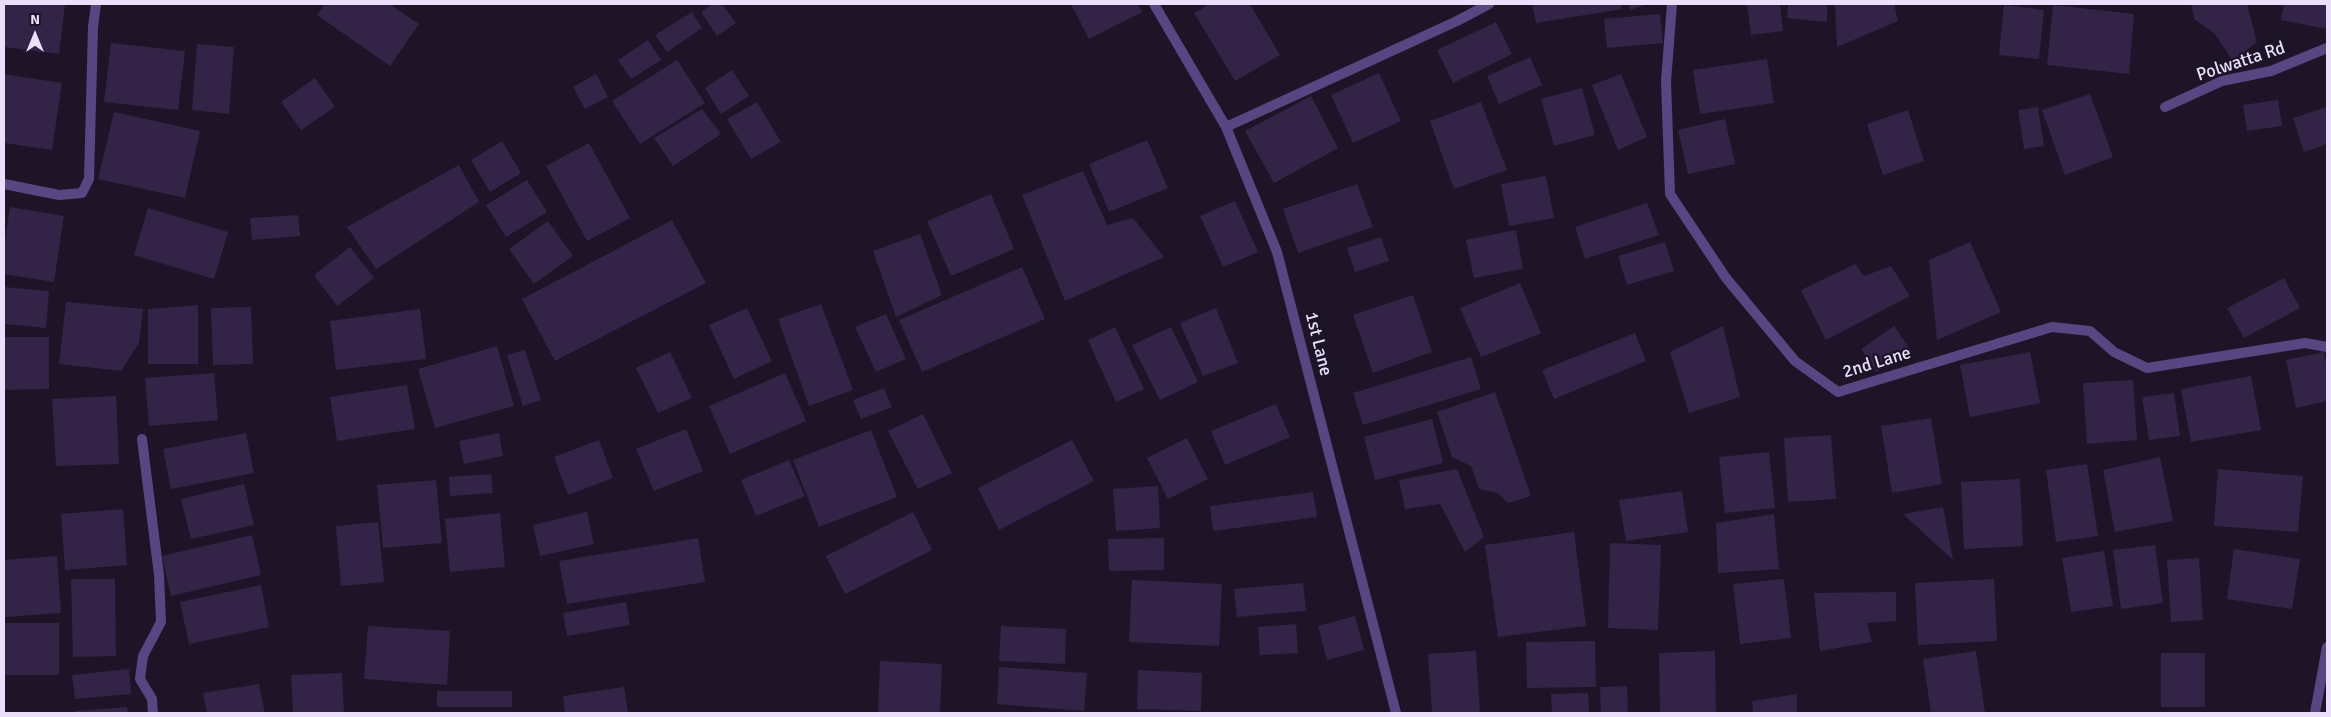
<!DOCTYPE html>
<html>
<head>
<meta charset="utf-8">
<style>
	body { margin:0 }
	#map { position:relative; width:2331px; height:717px; overflow:hidden; background:#1d1428; font-family:Signika,sans-serif }
	canvas { display:block }
	.frame { position:absolute; inset:0; border:5px solid #eae0fb; pointer-events:none }
	.north { position:absolute; left:10px; top:10px; width:50px; height:50px; -webkit-text-stroke:4px #1d1428; paint-order:stroke; rotate:0deg; font-size:14px; font-weight:700; line-height:20px; text-align:center; color:#eae0fb }
	.north::after { content:''; display:block; margin:auto; width:18px; height:22px; background:#eae0fb; clip-path:polygon(50% 0,100% 100%,50% 72%,0 100%) }
</style>
</head>
<body>
<div id="map">
<canvas width="2331" height="717"></canvas>
<div class="frame"></div>
<div class="north">N</div>
</div>
<script>
const context = document.querySelector('canvas').getContext('2d');
context.lineJoin = 'round';
function fillPath(path, color) { context.fillStyle = color; context.fill(path, 'evenodd'); }
function strokePath(path, color, width, dash) { context.strokeStyle = color; context.lineWidth = width; context.lineCap = dash ? 'butt' : 'round'; context.setLineDash(dash || []); context.stroke(path); }
function write(font, color, halo, rows, align = 'center') {
  context.font = font + ' Signika,sans-serif'; context.lineWidth = 5; context.setLineDash([]); context.textBaseline = 'middle'; context.strokeStyle = halo; context.fillStyle = color; for (const [text, x, y, turn = 0] of rows) {
    context.save(); context.translate(x, y); context.rotate((+turn || 0) * Math.PI / 180); context.textAlign = isNaN(turn) ? turn : align; if (halo) context.strokeText(text, 0, 0); context.fillText(text, 0, 0); context.restore();
  }
}
fillPath(new Path2D(`
	M4 4H65L59 54 4 47Z
	M325 4H389L419 24 390 66 317 15Z
	M713 4H722L736 23 717 36 701 12Z
	M1071 4H1138L1142 12 1089 39Z
	M1210 4H1250L1280 55 1235 81 1194 13Z
	M1532 4H1621L1622 9 1536 23Z
	M1628 4H1648L1630 10Z
	M1747 4H1780L1783 31 1751 35Z
	M1788 4H1827V22L1787 18Z
	M1835 4H1894L1898 21 1837 47Z
	M2191 4H2247L2257 42 2233 61 2214 33 2194 19Z
	M2284 4H2327V29L2281 20Z
	M2004 5 2044 10 2039 59 1999 55Z
	M2053 5 2134 14 2129 74 2047 65Z
	M692 12 702 28 667 52 655 35Z
	M1660 14 1663 43 1607 48 1604 19Z
	M1496 22 1512 54 1453 83 1437 50Z
	M648 40 661 60 631 79 618 60Z
	M111 43 185 51 178 110 104 102Z
	M197 44 234 47 229 114 192 110Z
	M1530 57 1542 85 1499 104 1487 76Z
	M1767 59 1774 103 1700 114 1693 70Z
	M677 60 705 103 640 144 612 101Z
	M732 70 749 96 721 114 705 88Z
	M1379 73 1401 121 1353 143 1331 95Z
	M4 74 62 83 52 150 4 143Z
	M596 74 608 97 585 109 573 87Z
	M1621 74 1647 137 1618 150 1592 85Z
	M315 78 335 107 301 130 281 102Z
	M1582 88 1595 135 1554 146 1541 99Z
	M2090 94 2113 157 2065 175 2042 110Z
	M1311 96 1338 148 1274 183 1245 131Z
	M2278 100 2282 126 2247 131 2243 105Z
	M757 102 781 142 751 159 727 119Z
	M1481 102 1507 170 1454 189 1430 121Z
	M2038 107 2044 146 2024 149 2018 110Z
	M2327 107V144L2304 152 2293 118Z
	M702 109 721 134 673 166 654 138Z
	M1908 110 1924 161 1883 175 1867 124Z
	M114 112 200 131 185 198 98 179Z
	M1725 119 1735 164 1688 174 1678 130Z
	M1147 140 1168 188 1109 212 1089 164Z
	M502 141 521 173 490 192 471 160Z
	M589 143 630 218 587 241 546 166Z
	M459 165 479 202 376 269 347 227Z
	M1083 171 1107 225 1133 218 1164 257 1065 301 1022 195Z
	M1546 176 1554 218 1509 226 1501 184Z
	M527 180 547 212 506 237 486 205Z
	M1357 184 1373 227 1298 253 1283 209Z
	M991 194 1014 249 951 276 927 221Z
	M1235 201 1258 252 1223 267 1200 216Z
	M1647 203 1659 235 1585 259 1575 227Z
	M10 207 64 216 54 282 4 274V247Z
	M148 208 228 232 214 279 134 255Z
	M298 215 300 236 252 240 250 218Z
	M672 220 706 283 555 361 522 299Z
	M548 221 573 256 534 284 509 249Z
	M1516 230 1523 269 1474 278 1466 240Z
	M920 234 942 295 896 317 873 251Z
	M1381 237 1389 261 1355 272 1347 248Z
	M1665 242 1674 271 1627 285 1618 256Z
	M1970 242 2001 312 1937 340 1929 260Z
	M350 247 374 278 337 306 314 275Z
	M1855 264 1864 276 1891 266 1910 296 1826 340 1801 290Z
	M1022 267 1045 319 922 372 899 320Z
	M2284 278 2300 308 2244 338 2227 308Z
	M1520 283 1541 333 1481 357 1460 308Z
	M4 287 49 291 46 328 4 324Z
	M1413 295 1432 352 1373 373 1353 315Z
	M66 302 143 309 139 343 121 371 59 364Z
	M821 304 853 390 809 406 778 319Z
	M198 305V364H148V309Z
	M251 307 253 364 213 365 211 308Z
	M747 308 772 361 734 379 709 325Z
	M1216 308 1238 363 1203 376 1180 323Z
	M420 309 426 359 336 370 330 321Z
	M886 314 906 359 876 372 855 327Z
	M1723 326 1740 397 1689 413 1670 352Z
	M1894 326 1910 349 1877 372 1861 349Z
	M1115 327 1144 389 1116 402 1088 340Z
	M1171 327 1198 382 1160 400 1132 345Z
	M1635 333 1646 361 1554 399 1542 370Z
	M4 337H49V389L4 390Z
	M497 346 514 406 435 428 418 369Z
	M525 350 541 400 523 406 507 355Z
	M670 352 692 398 658 413 636 368Z
	M2030 352 2040 403 1970 417 1960 365Z
	M2324 352 2327 368V401L2296 408 2286 360Z
	M1471 357 1481 389 1363 425 1353 393Z
	M214 373 218 420 149 426 145 378Z
	M785 373 806 421 730 454 709 406Z
	M2251 376 2261 430 2191 442 2181 389Z
	M2133 380 2137 440 2087 444 2083 383Z
	M407 385 415 429 337 441 330 397Z
	M884 388 892 407 861 419 853 400Z
	M1495 392 1531 496 1508 503 1498 493 1479 489 1471 466 1452 457 1437 412Z
	M2174 393 2180 436 2149 440 2142 397Z
	M116 396 119 464 56 466 52 399Z
	M1276 404 1290 437 1225 465 1211 431Z
	M923 414 952 473 918 489 888 431Z
	M1931 418 1942 484 1892 493 1881 426Z
	M1432 419 1443 463 1375 480 1364 437Z
	M686 429 703 471 654 491 636 449Z
	M871 430 897 497 819 527 793 460Z
	M246 433 254 473 171 489 163 449Z
	M499 433 503 456 464 464 459 441Z
	M1831 435 1836 499 1788 502 1784 438Z
	M1187 438 1208 479 1168 499 1147 458Z
	M599 440 613 478 568 495 554 457Z
	M1072 440 1094 481 999 530 978 488Z
	M1769 452 1775 508 1725 513 1719 457Z
	M2160 457 2173 521 2115 532 2103 470Z
	M789 460 805 496 756 516 741 480Z
	M2087 464 2098 536 2056 542 2046 470Z
	M1457 469 1484 537 1465 552 1440 504 1405 509 1399 480Z
	M2218 469 2303 476 2298 532 2214 526Z
	M491 474 493 493 450 496 449 477Z
	M2020 479 2023 546 1964 549 1961 482Z
	M436 480 442 543 383 548 377 485Z
	M244 484 254 525 191 539 181 499Z
	M1158 486 1160 528 1116 531 1113 489Z
	M1682 491 1688 532 1626 541 1619 500Z
	M1313 492 1317 517 1213 531 1210 506Z
	M1943 507 1953 560 1903 514Z
	M123 509 127 565 65 570 61 514Z
	M587 512 594 544 540 556 533 525Z
	M913 512 932 550 845 594 826 556Z
	M500 513 505 567 450 572 445 519Z
	M1774 514 1779 569 1718 573 1716 523Z
	M378 522 384 582 341 586 336 526Z
	M1574 532 1586 626 1498 637 1485 545Z
	M252 535 261 575 171 596 162 556Z
	M698 538 705 582 567 604 559 561Z
	M1164 538V570L1109 571 1108 539Z
	M1610 543 1661 545 1658 630 1608 628Z
	M2155 545 2163 603 2121 609 2113 550Z
	M2234 549 2300 559 2292 609 2227 599Z
	M2104 551 2113 606 2071 612 2062 558Z
	M57 556 61 613 4 617V560Z
	M2199 558 2203 620 2171 622 2167 560Z
	M71 579H115L116 656 73 657Z
	M1784 579 1791 638 1740 644 1733 584Z
	M1994 579 1997 641 1918 645 1915 583Z
	M1132 580 1222 584 1219 646 1129 642Z
	M1303 583 1306 611 1237 617 1234 589Z
	M261 585 269 627 189 644 180 602Z
	M1896 592V621L1867 623 1872 642 1820 651 1814 593Z
	M626 602 630 625 567 636 563 613Z
	M1355 616 1364 650 1327 660 1318 626Z
	M4 623H59V675H4Z
	M1296 624 1298 653 1260 655 1258 627Z
	M368 626 450 631 447 685 364 679Z
	M1001 626 1066 629 1065 664 999 661Z
	M1595 641 1596 687 1527 688 1526 642Z
	M1476 651 1480 713H1432L1428 654Z
	M1715 651 1716 713H1660L1659 653Z
	M1976 651 1985 713H1931L1923 659Z
	M2161 653H2205V707H2161Z
	M880 661 942 664 940 713H878Z
	M999 667 1087 673 1084 711 997 704Z
	M129 669 131 694 75 699 72 675Z
	M1138 670 1202 673 1201 711 1137 709Z
	M342 673 344 713H293L291 675Z
	M259 684 265 713H207L203 693Z
	M1627 686 1628 713H1601L1600 687Z
	M624 687 628 713H565L563 696Z
	M437 691H512V707H437Z
	M1588 693 1589 713H1552L1551 694Z
	M1797 694V713H1753L1752 701Z
	M127 707 128 713H75V711Z`), '#332347');
strokePath(new Path2D(`
	M1154 4 1226 127 1277 252 1396 713
	M1672 4 1666 81 1670 194 1726 278 1795 361 1838 392 2052 327 2090 331 2114 352 2147 368 2305 343 2327 347
	M2165 107 2222 81 2271 71 2327 48
	M1226 127 1457 21 1489 4
	M4 184 59 195 82 193 89 179 93 27 96 4
	M142 439 159 575 161 622 143 656 140 679 152 699 153 713
	M2315 713 2327 647`), '#574681', 10);
write('18px', '#eae0fb', '#1d1428', [
	["Polwatta Rd",2241,62,-18],
	["1st Lane",1318,344,76],
	["2nd Lane",1877,363,-17]
]);
</script>
</body>
</html>
